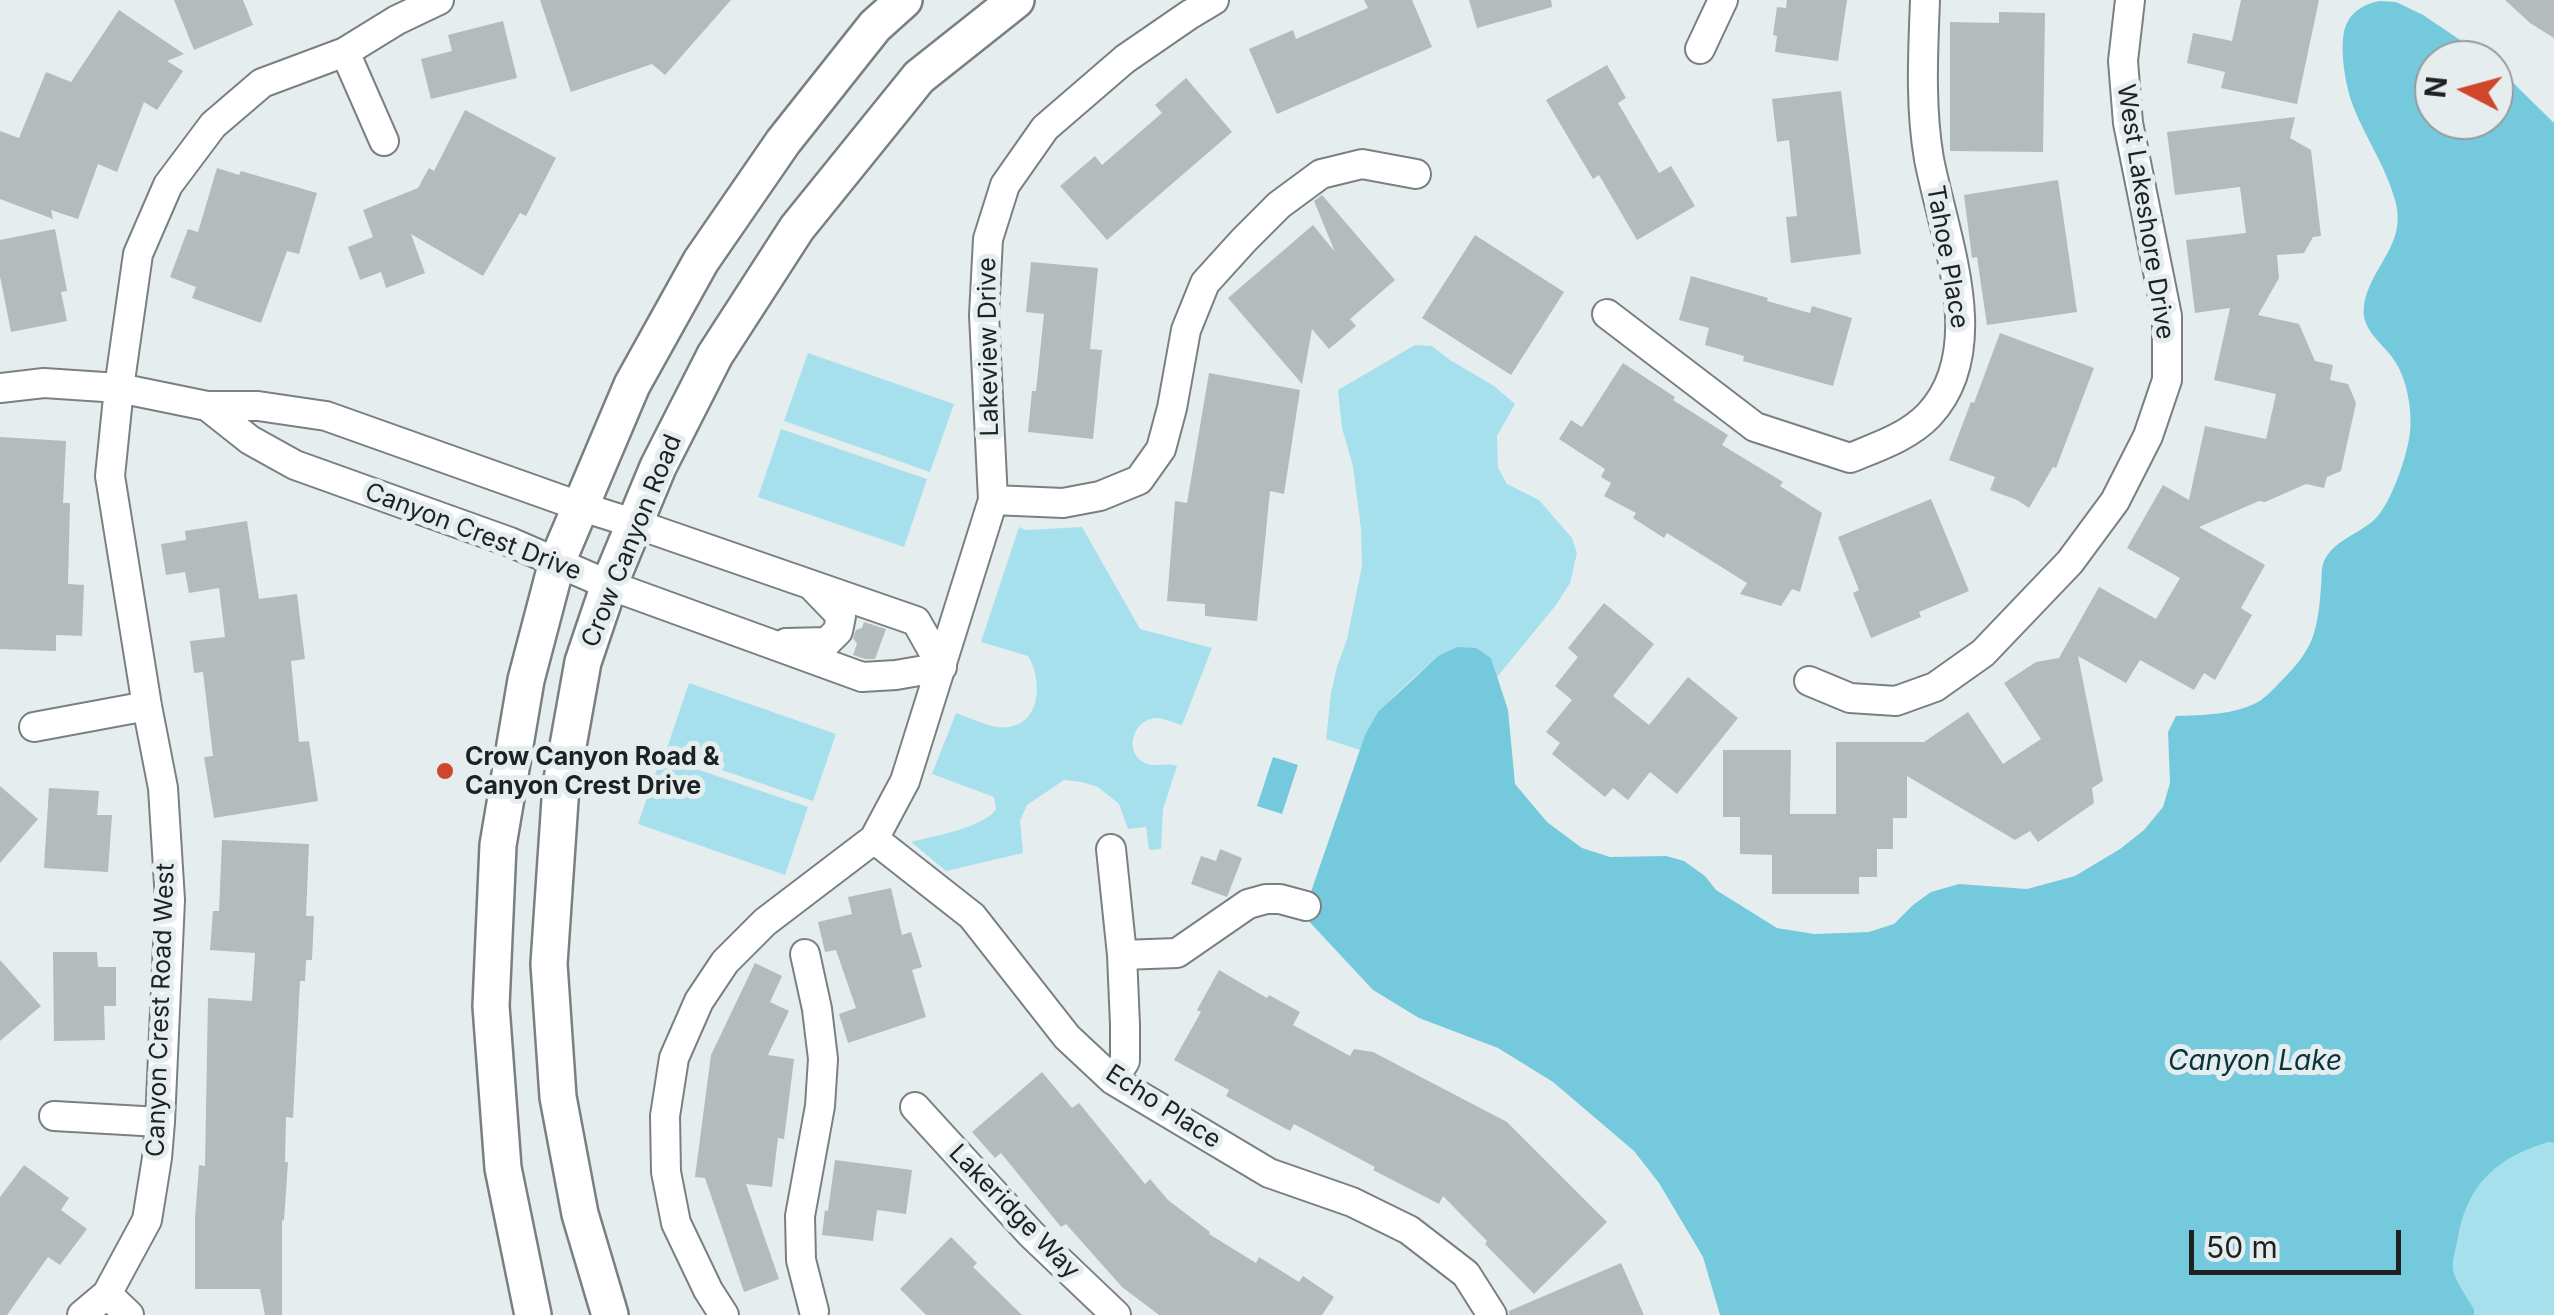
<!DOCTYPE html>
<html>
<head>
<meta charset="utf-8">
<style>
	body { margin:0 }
	#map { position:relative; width:2554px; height:1315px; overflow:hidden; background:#e6edef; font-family:Inter,sans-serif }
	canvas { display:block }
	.north { position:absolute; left:2414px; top:40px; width:100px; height:100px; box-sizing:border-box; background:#e6edef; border:2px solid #969b9d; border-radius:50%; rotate:276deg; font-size:28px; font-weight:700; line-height:40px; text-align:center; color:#1e2121 }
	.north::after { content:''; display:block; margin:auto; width:35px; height:45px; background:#d0462a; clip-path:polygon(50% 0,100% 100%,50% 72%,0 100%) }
	.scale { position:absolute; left:2189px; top:1230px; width:212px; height:45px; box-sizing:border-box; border:5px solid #1e2121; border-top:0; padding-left:12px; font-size:30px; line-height:35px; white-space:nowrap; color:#1e2121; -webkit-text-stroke:8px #e6edef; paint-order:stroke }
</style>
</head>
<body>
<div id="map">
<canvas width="2554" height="1315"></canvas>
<div class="north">N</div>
<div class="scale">50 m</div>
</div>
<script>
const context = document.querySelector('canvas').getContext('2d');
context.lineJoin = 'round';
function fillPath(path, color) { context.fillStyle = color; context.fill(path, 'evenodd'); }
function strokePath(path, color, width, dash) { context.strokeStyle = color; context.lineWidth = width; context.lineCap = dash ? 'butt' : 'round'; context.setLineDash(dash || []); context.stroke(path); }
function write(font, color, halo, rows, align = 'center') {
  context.font = font + ' Inter,sans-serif'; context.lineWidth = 10; context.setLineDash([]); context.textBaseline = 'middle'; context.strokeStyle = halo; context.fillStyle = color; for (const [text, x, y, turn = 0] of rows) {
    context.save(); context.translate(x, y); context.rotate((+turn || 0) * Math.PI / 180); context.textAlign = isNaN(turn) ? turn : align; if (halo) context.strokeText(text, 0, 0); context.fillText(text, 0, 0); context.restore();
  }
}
fillPath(new Path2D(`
	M1415 345 1432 346 1450 360 1494 386 1515 404 1497 436 1498 468 1507 484 1539 500 1572 538 1577 553 1570 583 1556 605 1497 677 1491 658 1438 656C1407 684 1373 709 1360 750L1326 739 1331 693 1337 667 1347 639 1362 566 1361 529 1353 466 1342 428 1338 390Z
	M808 353 954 404 930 472 784 421Z
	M781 429 927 479 904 547 758 497Z
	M1019 527 1026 530 1082 527 1140 629 1212 648 1182 725C1175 723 1166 719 1158 718 1134 717 1122 752 1145 763 1155 768 1166 762 1177 766L1163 809 1161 849 1149 850 1146 827 1128 829 1119 804 1098 787 1082 782 1064 780 1027 805 1020 821 1023 853 946 871 911 842C933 836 984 828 996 809L994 797 932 774 956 713C972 718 992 730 1009 727 1042 722 1042 678 1028 656L981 642Z
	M689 683 836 734 813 801 666 751Z
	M661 757 808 807 785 875 638 824Z
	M2549 1142 2554 1143V1315H2474V1309C2468 1298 2454 1280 2453 1268 2452 1258 2457 1246 2458 1237 2468 1183 2498 1157 2549 1142Z`), '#a7e0ed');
fillPath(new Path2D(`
	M2379 1 2396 2 2423 15 2490 60H2434V120H2494V64L2554 123V1143L2549 1142C2498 1157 2468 1183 2458 1237 2457 1246 2452 1259 2453 1268 2454 1280 2468 1298 2474 1309V1315H1720L1703 1257 1659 1183 1634 1151 1553 1082 1498 1048 1419 1018 1373 990 1303 915 1365 735 1378 712 1438 656 1457 647 1476 648 1491 658 1508 710 1515 784 1547 822 1582 848 1610 857 1666 856 1684 861 1705 876 1716 890 1777 928 1814 934 1869 932 1894 924 1913 905 1931 892 1959 884 2027 889 2075 876 2120 849 2144 830 2163 807 2170 783 2168 732 2176 716C2203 715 2234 715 2258 702 2268 696 2278 684 2286 676 2297 665 2306 653 2312 639 2318 623 2320 603 2321 586 2322 580 2321 570 2323 564 2330 542 2359 534 2374 520 2389 507 2404 464 2408 444 2414 420 2409 384 2396 363 2385 344 2360 331 2364 306 2370 266 2408 245 2395 200 2386 166 2364 136 2352 103 2345 83 2337 39 2348 21 2355 9 2366 4 2379 1Z
	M1273 757 1298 765 1282 814 1257 806Z`), '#74cadc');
fillPath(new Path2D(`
	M174 0H243L253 25 194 50Z
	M540 0H731L665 75 652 64 571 92Z
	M1364 0H1412L1432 47 1277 114 1249 49 1293 30 1296 39 1368 8Z
	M1469 0H1551L1552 7 1477 28Z
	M1787 0H1847L1838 61 1775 52 1777 36 1773 35 1777 7 1786 8Z
	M2241 0H2319L2297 104 2221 88 2225 72 2187 63 2193 33 2232 41Z
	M2505 0H2554V38L2530 23Z
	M119 10 184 54 167 61 183 71 157 110 144 102 117 172 98 164 78 219 51 210 53 219 0 199V131L19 138 46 72 71 82Z
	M1999 12 2045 13 2043 152 1950 151V22L1999 23Z
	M503 21 517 78 431 99 421 59 452 51 448 35Z
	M1607 65 1626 98 1618 103 1659 173 1671 166 1695 206 1637 240 1599 175 1593 179 1546 100Z
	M1186 78 1232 132 1107 240 1060 186 1095 156 1102 165 1162 113 1155 105Z
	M1841 91 1861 254 1791 263 1786 217 1797 216 1789 140 1777 142 1772 99Z
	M465 110 556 158 526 216 520 213 483 276 411 234 425 273 386 288 381 272 360 280 348 247 373 237 363 210 418 188 429 168 434 171Z
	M2295 117 2290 138 2311 150 2321 236 2313 237 2304 253 2277 255 2279 278 2258 315 2299 324 2315 361 2333 365 2330 380 2348 384 2356 403 2341 471 2327 477 2324 488 2306 484 2265 502 2259 501 2199 527 2265 565 2241 608 2252 615 2215 680 2204 673 2194 690 2140 660 2126 683 2078 656 2103 781 2092 788 2094 803 2038 842 2030 831 2015 840 1907 776V818H1893V849H1877V877H1859V894H1772V855L1740 854V817H1723V750H1791L1790 814H1836V742H1924L1968 712 2003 764 2041 739 2004 683 2036 662 2059 658 2099 587 2156 619 2180 578 2127 548 2163 485 2189 500 2205 426 2266 439 2276 394 2214 380 2230 308 2195 313 2186 240 2246 233 2240 187 2175 195 2167 132Z
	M217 168 239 175 241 171 317 193 299 254 287 251 261 323 192 298 196 287 170 277 188 229 198 232Z
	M2058 180 2077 312 1987 325 1977 257 1972 258 1964 195Z
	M1322 195 1395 280 1350 319 1356 326 1329 349 1312 329 1302 384 1228 298 1313 225 1335 252 1314 201Z
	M55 229 67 291 61 292 67 321 11 332 0 276V240Z
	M1475 235 1564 292 1511 375 1422 318Z
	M1031 262 1098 268 1090 349 1102 350 1093 439 1028 432 1032 391H1036L1044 314 1026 312Z
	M1691 276 1768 298 1767 301 1810 313 1812 306 1852 318 1833 386 1743 361 1744 356 1705 345 1709 328 1679 320Z
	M2000 333 2094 368 2056 468 2053 467 2029 508 2017 500 1990 490 1995 477 1949 460 1971 402 1974 403Z
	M1623 363 1675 397 1673 400 1728 435 1722 445 1783 482 1780 486 1822 513 1800 592 1792 589 1781 606 1740 594 1747 583 1667 533 1664 538 1633 518 1636 513 1604 496 1611 483 1601 477 1605 469 1559 439 1571 420 1582 427Z
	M1209 373 1300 390 1284 494 1270 491 1257 621 1205 616V604L1167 601 1175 501 1187 503Z
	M0 437 66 441 63 503H70L68 584 84 585 82 636 56 635V651L0 649Z
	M1931 499 1969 591 1919 612 1921 617 1871 638 1853 593 1859 590 1838 537Z
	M247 521 259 599 297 594 305 659 291 661 299 742 309 741 318 801 214 818 204 757 213 756 203 672 194 673 190 641 225 637 219 588 189 593 185 572 166 575 161 544 186 540 185 531Z
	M1604 603 1654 644 1613 696 1649 725 1688 677 1738 718 1677 794 1650 772 1628 800 1613 788 1605 797 1552 754 1560 743 1546 732 1572 700 1555 686 1578 657 1568 648Z
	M864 622 886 629 875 659H865L853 655 857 644 853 638 856 630 862 628Z
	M0 786 38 819 0 863Z
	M49 788 99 791 97 815H112L108 872 44 868Z
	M222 840 309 844 306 916H314L312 960H306L305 981H300L293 1118 286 1117 285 1162H288L284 1221 282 1220V1315H265L260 1289H195V1219L199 1165 205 1166 208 998 252 1001 255 953 210 950 213 911H219Z
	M1220 849 1242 858 1227 897 1191 884 1201 856 1216 861Z
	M891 888 902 935 911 932 922 967 912 970 926 1017 848 1043 839 1014 856 1008 836 950 825 952 818 922 852 914 848 897Z
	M53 952H97L98 967H116V1006H104L105 1040 54 1041Z
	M0 960 41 1006 0 1041Z
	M755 963 782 976 770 1002 789 1011 768 1055 794 1059 784 1139 778 1138 772 1187 746 1184 779 1279 744 1292 705 1178 695 1177 711 1055Z
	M1219 970 1267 998 1269 995 1300 1012 1293 1025 1350 1056 1354 1049 1373 1052 1507 1122 1607 1222 1534 1294 1485 1244 1487 1241 1443 1196 1439 1204 1373 1170 1375 1167 1294 1124 1290 1131 1226 1096 1229 1090 1174 1060 1201 1012 1197 1010Z
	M1042 1072 1072 1108 1079 1103 1145 1184 1150 1179 1168 1200 1210 1232 1209 1234 1256 1263 1259 1257 1299 1282 1303 1276 1334 1297 1322 1315H1159L1122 1287 1066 1224 1061 1227 1001 1153 995 1158 972 1132Z
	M835 1160 912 1170 906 1214 877 1210 873 1241 822 1235 825 1210 828 1211Z
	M24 1165 69 1198 61 1210 87 1229 60 1265 48 1257 7 1315H0V1197Z
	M951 1237 977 1263 973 1267 1022 1315H926L900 1289Z
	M1621 1263 1644 1315H1509V1311Z`), '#b4bbbc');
const minor = new Path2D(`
	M1700 49 1723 0
	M345 52 384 141
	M1607 314 1755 427 1850 458C1877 447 1908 437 1929 415 1991 349 1944 237 1929 159 1920 107 1923 53 1925 0
	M0 388 44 383 119 388 207 406H258L326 416 579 506 636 524 916 621 942 667
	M207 406 250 440 295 465 510 542 609 585 862 677 896 675 942 667
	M993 500 1063 503 1100 496 1139 480 1161 449 1172 408 1186 330 1205 283 1244 240 1279 205 1321 174 1362 164 1416 174
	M786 643 827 642 838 631 841 616 813 587
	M1809 681 1850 698 1896 701 1935 687 1983 653 2070 562 2115 501 2148 436 2167 380V316L2128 123 2123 61 2130 0
	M34 727 147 706
	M874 839 972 916 1067 1037 1113 1080 1269 1173 1352 1202 1409 1230 1466 1274 1492 1315
	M1111 849 1122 955 1125 1025V1061L1113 1080
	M805 954 817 1009 823 1059 820 1106 800 1216 801 1260 814 1311
	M1122 955 1177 953 1248 904 1266 899H1280L1306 906
	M915 1107 1031 1234 1116 1315
	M54 1116 160 1122
	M107 1294 129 1315
	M82 1315 107 1294 147 1220 157 1158 160 1122 170 900 163 788 147 706 110 476 119 388 138 254 168 185 213 125 262 83 345 52 397 20 439 0
	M724 1315 708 1290 676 1223 666 1172 665 1116 674 1058 699 1001 725 962 765 922 874 839 905 781 993 500 984 315 988 239 1005 185 1045 128 1125 59 1189 15 1214 0`);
const major = new Path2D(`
	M533 1315 503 1168 491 1006 498 845 526 680 557 562 632 385 701 261 783 142 875 26 904 0
	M610 1315 580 1214 558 1097 549 964 561 785 583 662 609 585 658 467 715 355 797 228 919 77 1016 0`);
strokePath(minor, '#7a8082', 32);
strokePath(major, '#7a8082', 40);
strokePath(minor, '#fff', 28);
strokePath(major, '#fff', 35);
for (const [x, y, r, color] of [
	[445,771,10,"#d0462a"]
]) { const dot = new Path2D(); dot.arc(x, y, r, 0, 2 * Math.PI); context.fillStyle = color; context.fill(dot); strokePath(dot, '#e6edef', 4); }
write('25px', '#1e2121', '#e6edef', [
	["West Lakeshore Drive",2145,212,81],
	["Tahoe Place",1947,257,80],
	["Lakeview Drive",989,347,-91],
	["Canyon Crest Drive",473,532,21],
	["Crow Canyon Road",632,541,-68],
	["Canyon Crest Road West",161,1010,-88],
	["Echo Place",1163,1107,33],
	["Lakeridge Way",1014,1212,46]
]);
write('bold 25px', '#1e2121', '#e6edef', [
	["Crow Canyon Road &",465,757],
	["Canyon Crest Drive",465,786]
], 'left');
write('italic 28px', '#09333b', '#e6edef', [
	["Canyon Lake",2255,1062]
]);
</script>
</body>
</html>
